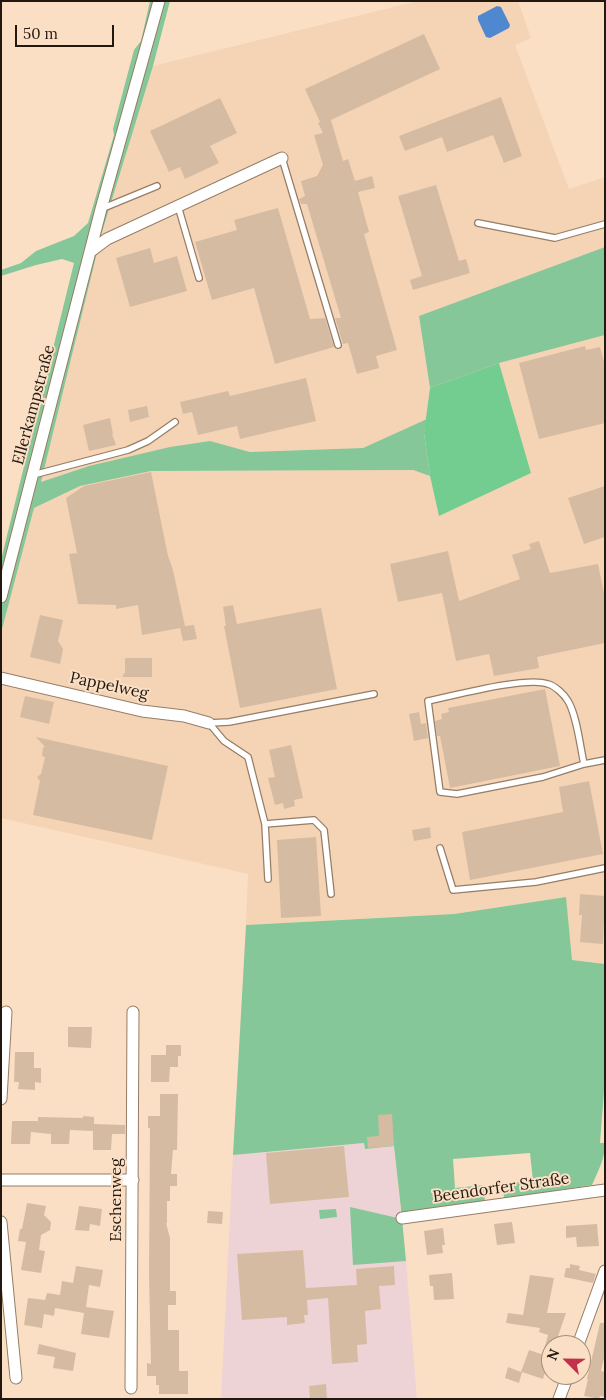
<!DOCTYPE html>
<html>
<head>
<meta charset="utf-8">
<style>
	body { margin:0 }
	#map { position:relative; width:606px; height:1400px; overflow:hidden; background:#fadfc5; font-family:Lora,serif }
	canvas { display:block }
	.frame { position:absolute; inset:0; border:2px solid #22180f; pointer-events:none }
	.north { position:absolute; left:541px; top:1335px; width:50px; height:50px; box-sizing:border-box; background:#fadfc5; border:1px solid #a48f7c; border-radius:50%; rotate:293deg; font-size:14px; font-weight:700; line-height:20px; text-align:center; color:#22180f }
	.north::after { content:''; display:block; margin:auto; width:18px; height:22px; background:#c1314a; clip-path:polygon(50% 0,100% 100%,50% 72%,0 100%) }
	.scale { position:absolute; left:15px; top:25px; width:99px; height:22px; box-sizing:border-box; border:2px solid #22180f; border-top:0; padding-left:6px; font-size:15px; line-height:18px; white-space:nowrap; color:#22180f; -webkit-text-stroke:4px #fadfc5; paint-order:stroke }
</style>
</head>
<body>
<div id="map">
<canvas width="606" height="1400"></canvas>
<div class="frame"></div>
<div class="north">N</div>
<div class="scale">50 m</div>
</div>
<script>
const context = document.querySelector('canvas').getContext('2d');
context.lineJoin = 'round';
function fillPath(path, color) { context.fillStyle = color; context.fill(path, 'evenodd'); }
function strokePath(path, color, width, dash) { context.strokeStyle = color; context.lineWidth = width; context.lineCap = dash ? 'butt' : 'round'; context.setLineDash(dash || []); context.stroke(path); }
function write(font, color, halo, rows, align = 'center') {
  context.font = font + ' Lora,serif'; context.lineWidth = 4; context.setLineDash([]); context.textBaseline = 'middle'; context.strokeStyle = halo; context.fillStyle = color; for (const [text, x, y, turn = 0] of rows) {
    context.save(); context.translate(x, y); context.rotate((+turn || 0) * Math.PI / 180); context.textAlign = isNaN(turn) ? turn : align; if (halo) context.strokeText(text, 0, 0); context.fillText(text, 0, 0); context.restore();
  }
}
fillPath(new Path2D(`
	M418 1H518L531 38 515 45 569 189 605 177V247L419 316 430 388 427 419 363 448 250 452 210 441 41 482 102 232 153 66Z
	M605 335V964L572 960 565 897 454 914 246 925 248 874 1 818V633L34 508 80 486 150 471 413 470 430 476 439 515 531 473 499 363Z`), '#f5d4b5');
fillPath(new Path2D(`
	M364 1143 365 1149 394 1146 406 1261 417 1399H221L233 1155Z`), '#edd3d6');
fillPath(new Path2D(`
	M150 1H170L153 66 102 232 41 482 89 466 170 447 210 441 250 452 363 448 427 419 424 433 430 476 413 470 151 471 80 486 34 508 1 633V560L74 263 62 259 36 265 1 276V270L21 263 36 251 74 236 88 223 114 135 113 129 134 50 141 41Z
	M605 247V335L499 363 430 388 419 316Z
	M566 897 572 960 605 964V1078L600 1143H605C605 1159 598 1171 592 1185L504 1199 503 1183 533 1181 530 1153 453 1159 455 1188 484 1185 485 1202 402 1218 394 1146 365 1149 364 1143 233 1155 246 925 454 914Z
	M350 1207 402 1219 406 1261 353 1265Z
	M336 1209 337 1217 320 1219 319 1210Z`), '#85c798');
fillPath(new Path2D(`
	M499 363 531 473 439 516 430 476 424 433 430 388Z`), '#73cd90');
fillPath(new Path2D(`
	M497 6 501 7 510 25 509 28 490 38 486 37 478 20V16Z`), '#4f88cf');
fillPath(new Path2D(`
	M424 34 440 69 331 120 343 161 348 159 355 181 372 176 375 188 358 192 369 232 364 234 397 350 376 356 379 368 357 374 348 343 343 344 335 318H341L307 204H301L299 199 305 196 301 181 317 176 323 165 314 135 323 133 318 123 320 122 305 89Z
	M501 97 522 156 504 163 493 135 447 152 442 137 405 151 399 136Z
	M220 98 237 133 210 146 219 163 185 179 180 167 169 172 150 131Z
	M436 185 459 261 466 259 470 273 413 290 410 280 422 276 398 196Z
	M278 208 310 319 325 318 334 347 275 364 254 288 212 300 195 242 237 230 234 220Z
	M150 248 154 263 177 256 187 291 130 307 116 258Z
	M585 346 586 350 600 347 605 365V423L539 439 519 363Z
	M306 378 316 421 240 439 237 426 198 435 192 412 183 414 180 402 228 391 230 396Z
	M147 406 149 417 130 422 128 410Z
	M110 418 113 434H112L116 445 89 451 83 425Z
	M151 472 168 556 173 570 185 626 194 625 197 639 183 641 180 628 142 635 138 605 116 609V605L78 604 69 554 77 553 66 498 84 486Z
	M605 486V537L584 544 568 498Z
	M539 541 550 573 598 564 605 598V643L537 657 539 668 494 676 489 654 456 661 442 593 398 602 390 564 448 551 459 601 520 579 512 555 531 549 529 544Z
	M233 605 237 624 321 608 337 689 240 708 224 626H226L223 607Z
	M40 615 63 620 58 641 63 649 60 664 30 657Z
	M125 658H152V677H122L125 672Z
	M545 689 560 766 450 788 440 736H437L435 721 442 719 441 714 449 712 448 708Z
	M25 696 54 702 49 724 20 717Z
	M419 712 421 724 426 723 428 738 414 741 409 714Z
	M36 737 168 766 152 840 33 815 40 781 37 777 41 774 45 757 42 756 43 748 45 747Z
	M291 745 303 798 294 800 295 806 284 809 283 803 275 805 268 778 275 777 269 750Z
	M589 781 603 854 470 880 462 832 563 812 559 787Z
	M430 827 431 838 414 841 412 830Z
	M316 837 321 916 281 918 277 840Z
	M580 894 605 896 603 944 580 942 582 915H579Z
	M68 1027H92L91 1048 68 1047Z
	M166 1045H181V1056H178V1067H170L169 1082H151V1055H166Z
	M15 1052H34V1068H41V1083L35 1082V1090L18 1089 19 1082H14Z
	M160 1094H178L177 1150H173L171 1174H177V1186H170V1201H167V1223H166L170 1238V1291H176V1305H168V1330H179V1371H188V1394H159V1385H156V1376H147V1363L151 1364 149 1275 150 1128H148V1116H160Z
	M392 1114 394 1146 368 1148 367 1137 379 1136 378 1115Z
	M83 1116 94 1117V1124L125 1125V1134H112L111 1150H93V1131L70 1130 69 1144H51V1134L31 1132 30 1144H11L12 1121H38V1117L83 1118Z
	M344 1146 349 1197 270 1204 266 1153Z
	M27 1203 46 1206 44 1215 51 1222 50 1230 41 1235 39 1250 45 1251 41 1273 21 1270 26 1242 18 1241 20 1229H22Z
	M79 1206 102 1209 100 1226 90 1224 89 1231 75 1230Z
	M208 1211 223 1212 222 1224 207 1223Z
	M512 1222 515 1243 497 1245 494 1224Z
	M597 1224 599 1246 577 1247 576 1237 566 1238V1226Z
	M443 1228 445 1245H442L443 1253 427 1255 424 1231Z
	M303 1250 306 1288 357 1285 356 1269 394 1266 395 1285 379 1286 381 1309 365 1311 367 1344 357 1345 358 1362 332 1364 328 1298 307 1300 308 1315H304L305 1323 287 1325V1317L242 1320 237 1254Z
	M570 1264 580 1266 579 1270 596 1274 593 1283 564 1277 566 1268H570Z
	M76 1266 103 1270 100 1287 89 1285 86 1307 114 1311 109 1338 81 1334 84 1313 55 1308 54 1316 44 1314 42 1328 24 1325 28 1298 45 1300 47 1293 60 1295 62 1281 73 1283Z
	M452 1273 454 1299 434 1300 433 1286H430L429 1275Z
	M530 1275 554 1278 547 1313H566L555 1345H551V1357L543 1354 548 1335 539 1332 540 1328 506 1323 508 1313 523 1315Z
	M600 1323H605V1354L601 1371 605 1372V1397L600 1396 599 1399 584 1396 588 1379H587Z
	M39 1344 76 1353 73 1371 53 1368 55 1357 37 1354Z
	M529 1350 550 1357 543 1379 522 1372 519 1383 505 1378 508 1367 521 1372Z
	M326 1384 327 1399H310L309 1386Z`), '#d6bba3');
const lane = new Path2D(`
	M282 158 338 345
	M178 206 199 278
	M101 209 157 186
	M478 223 555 238 605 224
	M33 475 128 450 148 441 175 422
	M209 723 224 741 248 757 265 824 268 879
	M209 723 229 722 374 694
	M584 764C580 746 577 716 568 701 564 694 555 686 548 684 526 676 453 696 428 701L440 792 457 794 543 777 584 764 605 760
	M265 824 314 820 324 830 331 894
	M440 848 453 890 536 882 605 868`);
const street = new Path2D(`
	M91 251 107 239 282 158
	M1 597 101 209 159 1
	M1 678 142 711 184 716 209 723
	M1 1099 6 1012
	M1 1180H133
	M402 1218 605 1190
	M1 1222 16 1378
	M578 1345 605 1271
	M131 1388 133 1012
	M559 1399 568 1375`);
strokePath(lane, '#967d66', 8);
strokePath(street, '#967d66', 13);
strokePath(lane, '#fff', 5.5);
strokePath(street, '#fff', 11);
write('16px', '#22180f', '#fadfc5', [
	["Ellerkampstraße",34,405,-75],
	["Pappelweg",109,686,12],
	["Beendorfer Straße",501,1188,-8],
	["Eschenweg",116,1200,-90]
]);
</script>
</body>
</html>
